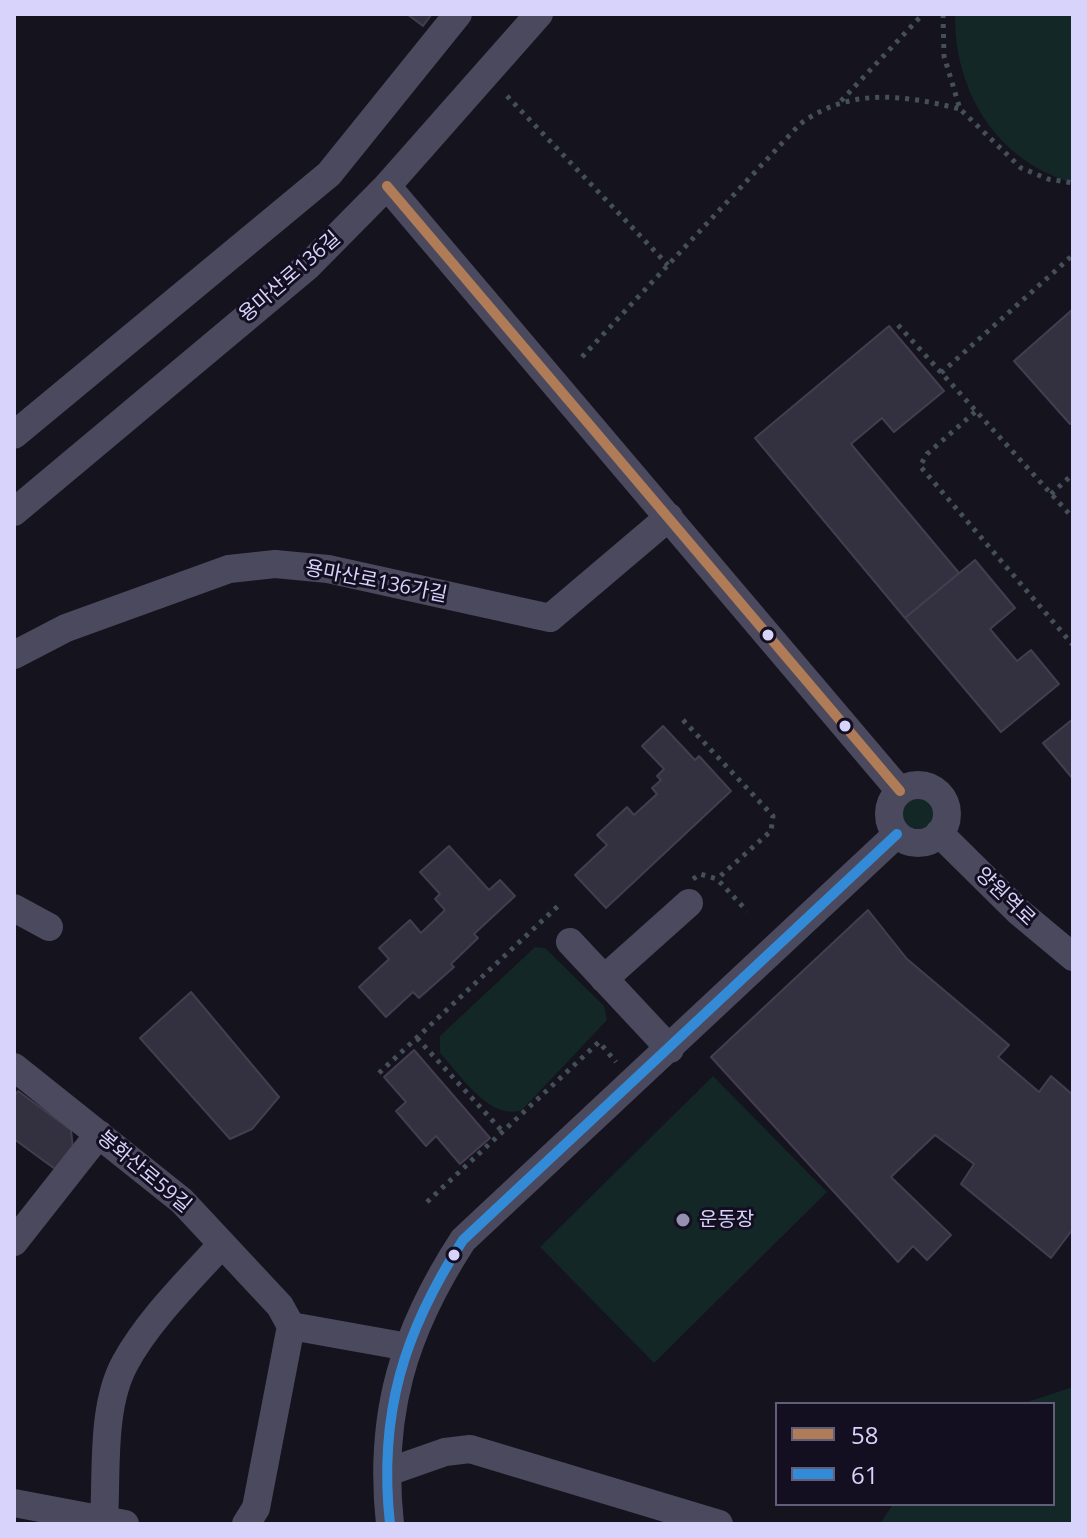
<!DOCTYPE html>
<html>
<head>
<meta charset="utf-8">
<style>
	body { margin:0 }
	#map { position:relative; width:1087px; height:1538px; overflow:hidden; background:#15131d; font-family:"Open Sans",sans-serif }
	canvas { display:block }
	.frame { position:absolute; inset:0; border:16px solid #d8d3fb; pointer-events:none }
	.legend { position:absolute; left:775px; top:1402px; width:280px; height:104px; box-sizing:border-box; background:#130f21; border:2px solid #625d78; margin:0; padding:10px 14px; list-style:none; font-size:24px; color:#d8d3fb }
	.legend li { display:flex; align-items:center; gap:16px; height:40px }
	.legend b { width:40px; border:2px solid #625d78 }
</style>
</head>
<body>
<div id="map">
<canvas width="1087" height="1538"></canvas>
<div class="frame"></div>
<ul class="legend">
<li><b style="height:10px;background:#b07c57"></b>58</li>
<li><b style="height:10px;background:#338bd7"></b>61</li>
</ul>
</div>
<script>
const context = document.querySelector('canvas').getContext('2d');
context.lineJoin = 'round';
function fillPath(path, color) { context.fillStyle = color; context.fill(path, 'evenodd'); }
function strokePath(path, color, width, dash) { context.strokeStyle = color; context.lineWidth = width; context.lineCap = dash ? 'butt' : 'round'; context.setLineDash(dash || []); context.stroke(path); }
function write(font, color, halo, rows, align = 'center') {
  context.font = font + ' "Open Sans","Noto Sans KR",sans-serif'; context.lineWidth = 6; context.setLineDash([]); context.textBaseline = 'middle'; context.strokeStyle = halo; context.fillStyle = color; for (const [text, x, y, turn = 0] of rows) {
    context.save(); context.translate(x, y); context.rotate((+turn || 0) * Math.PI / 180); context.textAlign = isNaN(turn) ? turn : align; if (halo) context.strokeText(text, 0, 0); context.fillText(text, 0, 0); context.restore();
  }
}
fillPath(new Path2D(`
	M955 14H1073V183C997 161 954 92 955 14Z
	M898 813a19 19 0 1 1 38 0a19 19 0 1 1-38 0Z
	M535 947 545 948 604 1006 607 1020 522 1110C490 1122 459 1073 440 1053V1036Z
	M713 1076 827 1192 654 1363 540 1247Z
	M1073 1387V1524H880L893 1504H1053V1404H1021Z`), '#132727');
const building = new Path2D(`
	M407 14H432L423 26Z
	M1073 309V422L1070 424 1014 361Z
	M889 326 944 391 894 432 882 418 851 444 959 573 905 618 755 438Z
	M975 560 1015 608 990 629 1017 661 1031 650 1059 684 1001 732 905 618Z
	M1073 719V779L1043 743Z
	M663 726 695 760 699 756 731 791 606 908 575 875 607 845 597 835 627 807 634 815 657 794 652 788 661 780 657 776 664 769 642 746Z
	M449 846 489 890 500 880 515 896 474 934 478 938 451 964 454 967 419 998 413 992 386 1017 359 987 389 959 379 948 410 920 421 933 445 910 435 899 440 894 420 872Z
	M868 910 907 959 1009 1045 998 1057 1039 1092 1051 1076 1073 1095V1229L1051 1258 961 1184 974 1164 935 1135 891 1177 951 1235 927 1260 913 1246 898 1262 711 1057Z
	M191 992 279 1097 252 1129 230 1139 140 1038Z
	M414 1050 490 1138 460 1164 436 1136 426 1146 396 1111 406 1102 384 1077Z
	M18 1091 71 1130 73 1149 55 1169 14 1139V1096Z`);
fillPath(building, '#33313f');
strokePath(building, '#423e50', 2);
strokePath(new Path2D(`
	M943 14 944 56 960 109 1021 168 1048 179 1073 183
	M507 96 668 265
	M841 101 923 14
	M898 325 1073 518
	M582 357 800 124C850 87 904 95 960 109
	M941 373 1073 255
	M975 412 927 454 920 466 1073 645
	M1051 494 1073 474
	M683 720 773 816 771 831 717 879
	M693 879 700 874 717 879 747 911
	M417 1038 503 1132
	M379 1073 558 906
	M427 1202 599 1042 616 1062`), '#454f5a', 5, [4, 6]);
strokePath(new Path2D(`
	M387 186 900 791
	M14 435 329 174 458 14
	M14 512 308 266 387 186 539 14
	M14 655 66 628 229 569 275 564 328 569 550 618 669 517
	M889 814a29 29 0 1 1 58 0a29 29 0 1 1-58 0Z
	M939 833 1019 912 1073 957
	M14 908 49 927
	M570 942 670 1049
	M604 979 689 903
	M14 1067 182 1201 280 1306 291 1326 256 1508 246 1524
	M14 1242 99 1134
	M291 1326 408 1347
	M388 1472 445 1452 470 1449 719 1524
	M14 1503 125 1524
	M104 1520C107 1471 101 1407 125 1363 149 1319 189 1281 222 1244
	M390 1524C378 1414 404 1331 463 1240L897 834`), '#4b495d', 28);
strokePath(new Path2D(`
	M387 186 900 791`), '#b07c57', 10);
strokePath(new Path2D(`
	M390 1524C378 1414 404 1331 463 1240L897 834`), '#338bd7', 10);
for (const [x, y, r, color] of [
	[768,635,7,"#d8d3fb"],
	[845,726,7,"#d8d3fb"],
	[683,1220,8,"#9490ad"],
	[454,1255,7,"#d8d3fb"]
]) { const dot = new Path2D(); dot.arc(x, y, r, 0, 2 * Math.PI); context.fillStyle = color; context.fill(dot); strokePath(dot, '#130f21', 3); }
write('20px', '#d8d3fb', '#130f21', [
	["용마산로136길",290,277,-41],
	["용마산로136가길",376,582,11],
	["양원역로",1005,897,44],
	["봉화산로59길",144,1172,40]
]);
write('20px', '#d8d3fb', '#130f21', [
	["운동장",699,1220]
], 'left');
</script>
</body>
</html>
